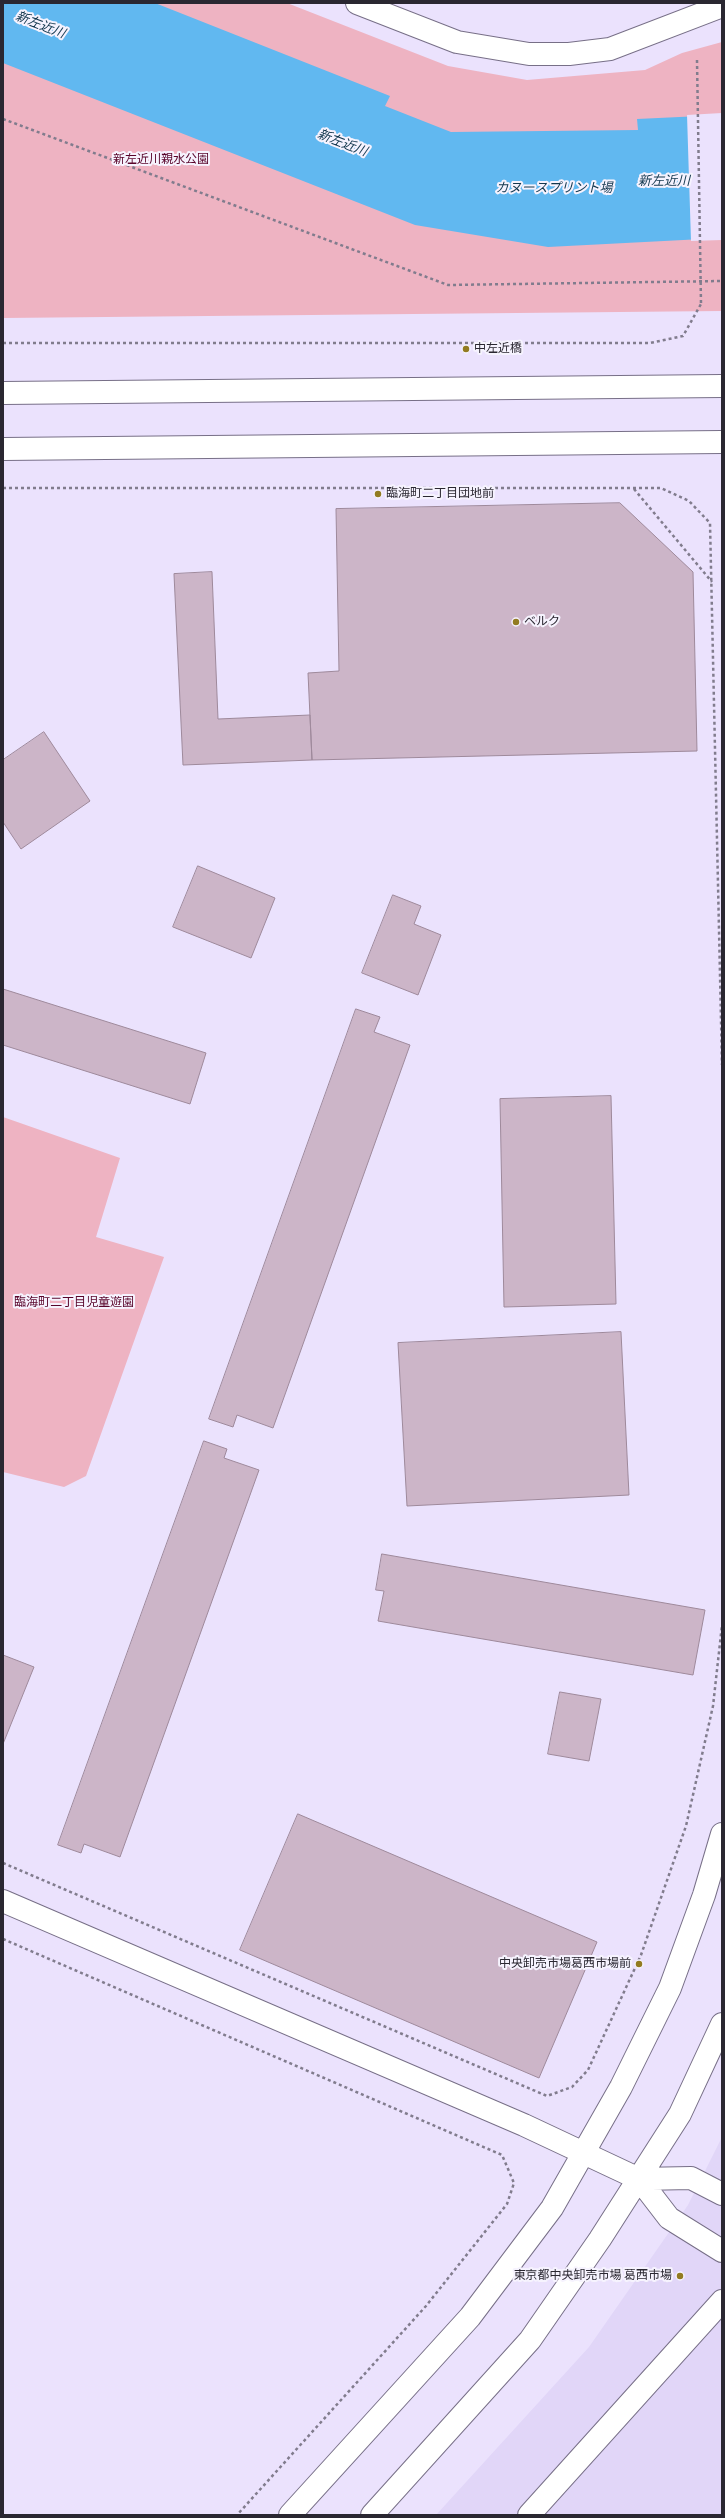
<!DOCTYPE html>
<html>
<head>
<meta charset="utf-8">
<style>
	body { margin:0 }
	#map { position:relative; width:725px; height:2518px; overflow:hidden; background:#ebe2fd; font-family:"Source Sans 3",sans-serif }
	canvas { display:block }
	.frame { position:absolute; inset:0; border:4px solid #2a2731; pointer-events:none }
</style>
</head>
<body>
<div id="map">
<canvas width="725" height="2518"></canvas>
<div class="frame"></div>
</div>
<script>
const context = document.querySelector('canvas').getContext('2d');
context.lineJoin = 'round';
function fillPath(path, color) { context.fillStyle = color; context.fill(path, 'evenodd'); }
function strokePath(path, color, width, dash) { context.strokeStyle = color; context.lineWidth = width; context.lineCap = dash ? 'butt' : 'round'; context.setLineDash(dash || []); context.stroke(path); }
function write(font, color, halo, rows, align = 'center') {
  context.font = font + ' "Source Sans 3","Noto Sans JP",sans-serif'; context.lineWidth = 4; context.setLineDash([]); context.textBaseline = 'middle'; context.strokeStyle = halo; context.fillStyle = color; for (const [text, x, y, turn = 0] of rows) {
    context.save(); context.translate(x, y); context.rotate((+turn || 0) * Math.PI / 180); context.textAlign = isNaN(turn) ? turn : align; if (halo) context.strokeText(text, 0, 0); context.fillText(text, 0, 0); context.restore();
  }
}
fillPath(new Path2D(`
	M722 2137V2515H436L589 2347 688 2205Z`), '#e1d6f8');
fillPath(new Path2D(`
	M3 3H287L448 66 527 80 645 70 682 53 722 42V311L3 318Z
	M3 1117 120 1158 96 1237 164 1257 86 1476 64 1487 3 1472Z`), '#eeb3c2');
fillPath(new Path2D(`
	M3 3H155L390 96 385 106 451 132 638 130 637 119 722 115V238L548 247 415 225 3 63Z`), '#61b8f0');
fillPath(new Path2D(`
	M722 113V240L691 241 687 115Z`), '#ebe2fd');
const building = new Path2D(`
	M620 503 693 572 697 751 312 760 308 673 339 671 336 509Z
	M212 572 218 719 310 715 312 760 183 765 174 574Z
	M44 732 90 801 21 849 3 822V760Z
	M198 866 275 898 251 958 173 927Z
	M393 895 421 906 414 924 441 935 418 995 362 973Z
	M3 989 206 1053 190 1104 3 1045Z
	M356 1009 380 1017 374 1032 410 1045 273 1428 237 1415 233 1427 209 1419Z
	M611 1096 616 1304 504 1307 500 1099Z
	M621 1332 629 1495 407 1506 398 1343Z
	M204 1441 227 1449 224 1458 259 1470 120 1857 84 1844 81 1853 58 1845Z
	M382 1554 705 1610 693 1675 378 1621 384 1591 376 1590Z
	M3 1655 34 1667 3 1744Z
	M560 1692 601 1699 589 1761 548 1754Z
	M298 1814 597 1942 539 2078 240 1950Z`);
fillPath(building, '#ccb5c8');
strokePath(building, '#9e899b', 1);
const minor = new Path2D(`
	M357 3 457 42 529 54H569L610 49 722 6
	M3 393 722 386
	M3 449 722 442
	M3 1901 524 2125 639 2179 691 2178 722 2194
	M639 2179 669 2218 722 2251
	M290 2515 470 2317 552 2208 621 2087 670 1988 704 1895 722 1834
	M372 2515 530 2340 600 2239 680 2114 722 2024
	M529 2515 722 2301`);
strokePath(minor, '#776f87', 24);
strokePath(new Path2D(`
	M3 119 448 285 722 281
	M3 343H650L683 336 701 304
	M3 488H661L689 501 710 523 722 1065
	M634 489 712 582
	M3 1863 547 2096 572 2087 588 2070 641 1955 686 1826 713 1706 722 1625
	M3 1939 502 2155 514 2183 507 2204 426 2306 237 2515`), '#817c8d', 2.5, [3, 3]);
strokePath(minor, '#fff', 22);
strokePath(new Path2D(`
	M697 60 701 304`), '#817c8d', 2.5, [3, 3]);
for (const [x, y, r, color] of [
	[466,349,4,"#927b21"],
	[378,494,4,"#927b21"],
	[516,622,4,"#927b21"],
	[639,1964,4,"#927b21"],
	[680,2276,4,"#927b21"]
]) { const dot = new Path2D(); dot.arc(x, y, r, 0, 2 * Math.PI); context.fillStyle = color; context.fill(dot); strokePath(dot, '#f6f3fe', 1.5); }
write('12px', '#58042a', '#f6f3fe', [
	["新左近川親水公園",161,160],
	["臨海町二丁目児童遊園",74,1303]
]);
write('12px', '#2a2731', '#f6f3fe', [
	["中左近橋",474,349],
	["臨海町二丁目団地前",386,494],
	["ベルク",524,622],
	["中央卸売市場葛西市場前",631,1964,"right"],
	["東京都中央卸売市場 葛西市場",672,2276,"right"]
], 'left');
write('italic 13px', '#11364d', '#f6f3fe', [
	["新左近川",40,26,21],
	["新左近川",342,144,21],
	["新左近川",664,182],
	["カヌースプリント場",554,189]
]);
</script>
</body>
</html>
